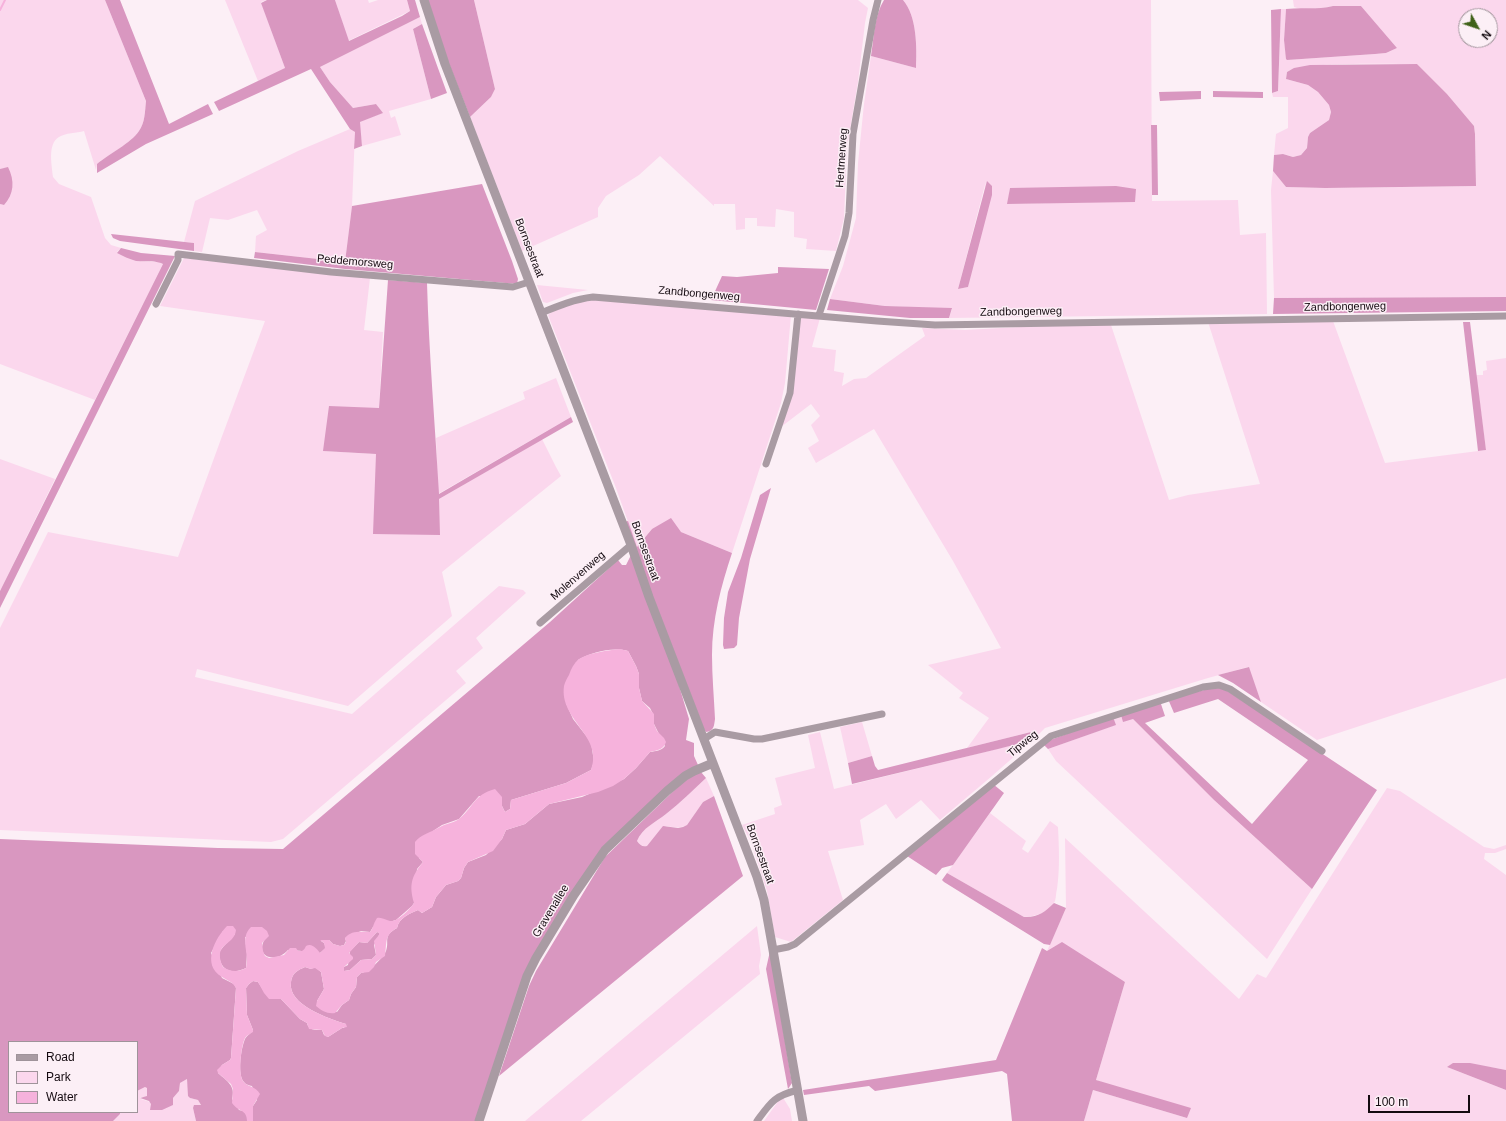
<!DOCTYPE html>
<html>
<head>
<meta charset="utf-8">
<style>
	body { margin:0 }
	#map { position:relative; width:1506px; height:1121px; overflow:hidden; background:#fceff6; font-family:Helvetica,sans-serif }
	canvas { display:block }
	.legend { position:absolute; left:8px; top:1041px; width:130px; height:72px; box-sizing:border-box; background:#fceff6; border:1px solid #9f939a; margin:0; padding:5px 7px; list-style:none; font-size:12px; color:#140a10 }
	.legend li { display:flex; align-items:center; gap:8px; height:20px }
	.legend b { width:20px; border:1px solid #9f939a }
	.north { position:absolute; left:1458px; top:8px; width:40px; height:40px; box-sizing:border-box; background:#fceff6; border:1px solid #9f939a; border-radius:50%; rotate:130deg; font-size:11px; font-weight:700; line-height:16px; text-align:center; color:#140a10 }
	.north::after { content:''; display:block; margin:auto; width:14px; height:18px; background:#3f6118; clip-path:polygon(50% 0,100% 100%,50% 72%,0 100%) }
	.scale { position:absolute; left:1368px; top:1095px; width:102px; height:18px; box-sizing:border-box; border:2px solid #140a10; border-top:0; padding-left:5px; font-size:12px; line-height:14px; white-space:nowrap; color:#140a10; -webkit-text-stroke:3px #fceff6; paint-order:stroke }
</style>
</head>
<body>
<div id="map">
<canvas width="1506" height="1121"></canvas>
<ul class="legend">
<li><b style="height:5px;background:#a99ba3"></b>Road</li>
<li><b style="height:11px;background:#fbd7ed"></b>Park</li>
<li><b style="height:11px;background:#f6b2dc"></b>Water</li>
</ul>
<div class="north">N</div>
<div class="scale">100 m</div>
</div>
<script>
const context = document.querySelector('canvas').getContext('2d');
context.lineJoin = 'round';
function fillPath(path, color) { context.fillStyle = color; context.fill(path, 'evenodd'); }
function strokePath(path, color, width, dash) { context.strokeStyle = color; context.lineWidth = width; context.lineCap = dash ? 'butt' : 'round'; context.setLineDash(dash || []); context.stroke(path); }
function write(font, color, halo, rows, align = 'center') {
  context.font = font + ' Helvetica,sans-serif'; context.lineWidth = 3; context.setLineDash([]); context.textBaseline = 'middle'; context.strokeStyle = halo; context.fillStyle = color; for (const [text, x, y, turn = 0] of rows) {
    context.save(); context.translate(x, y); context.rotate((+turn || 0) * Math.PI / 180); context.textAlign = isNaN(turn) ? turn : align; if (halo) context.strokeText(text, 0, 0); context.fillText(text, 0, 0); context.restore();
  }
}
fillPath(new Path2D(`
	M0 0H105L146 101C145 111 145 123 139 131 131 143 109 154 97 164L96 170 84 131C77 133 65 133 59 137 47 144 52 166 53 177L59 184 91 197 105 238 111 245 121 248 117 252 137 261 159 262 163 264 95 400 0 364V204L4 205 8 168 0 169Z
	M225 0H267L261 2 285 68 283 70 258 81Z
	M335 0H368L369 3 378 0H407L410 11 348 41Z
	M474 0H858L868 8 865 23 858 82 847 147 844 218 836 251 806 249 807 239 794 237V212L776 209 775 227 757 226V218H745V229L736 230 735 204H714V206L660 156 639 175 606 196 598 208V217L522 251 470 117 491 97 495 89Z
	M903 0H1151L1152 201 1238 200 1240 235 1266 233 1267 314 949 318 952 309 885 306 830 299 843 266 856 218 858 163 864 104 871 56 916 68C917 48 917 16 903 0ZM986 181 968 287 958 289ZM1010 188 1135 201 1008 204Z
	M1293 0H1506V297L1274 298 1271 190 1273 171 1286 187 1325 188 1476 186 1475 134 1474 126 1447 94 1417 64C1394 64 1302 61 1287 72L1286 79 1308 85 1318 92 1329 105 1331 112 1329 120 1310 133 1308 137 1307 148 1301 155 1293 157 1283 154 1274 155 1276 134 1288 128V97H1273L1272 93 1278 91 1281 9H1286L1284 40 1287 60 1375 54 1386 53 1397 48 1361 6H1333L1322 8 1300 9 1294 7ZM1466 16H1490V40H1466Z
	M420 17 422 24 413 29 431 99 389 111 391 118 395 116 401 135 362 146 359 122 382 113 376 104 353 108 330 82 320 67Z
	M350 129 355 132 352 206 345 262 255 252 256 236 267 230 257 210 228 220 210 218 202 252 194 251V243L184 242 195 201 298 151Z
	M184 258 370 278 364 330 383 332 379 409 324 451 376 454 439 499 542 439 556 467 561 476 442 572 452 616 348 706 197 669 195 677 352 714 499 586 523 590 526 593 476 638 483 648 456 671 466 683 283 839 271 842 0 830V628L48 532 178 557 221 439 265 321 160 306Z
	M537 285 588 290 573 293 547 303 543 302Z
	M583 298 791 315 785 383 781 403 732 553 681 532 652 529 637 547 616 488 548 315 553 311Z
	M801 316 820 318 812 347 836 350 834 371 844 373 842 386 854 379 866 378 925 336 922 328 965 330 1110 322 1169 500 1188 495 1260 484 1208 322 1333 321 1385 463 1486 450 1476 375H1483V371L1487 370 1486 361 1506 358V678L1317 740 1261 702 1248 667 1208 678 1045 728 1038 735 1031 732 967 748 989 718 959 698 963 693 928 665 1001 648 953 561 874 429 816 463 808 448 819 441 811 425 820 416 811 404 781 427Z
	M556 378 571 417 438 494 436 438 525 399 523 392Z
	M0 459 55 479 0 591Z
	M1121 715 1133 719 1214 800 1312 889 1267 959 1056 761 1048 749 1115 725 1113 717Z
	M862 722 872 756 848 763 840 727Z
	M820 732 834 789 1033 740 992 776 940 820 921 800 896 819 886 804 860 820 864 845 828 851 843 900 791 942 775 937 767 891 751 842 742 825 775 814 774 808 782 805 775 778 815 768 808 735Z
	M706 778 714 796 703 802 687 825C680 829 673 827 666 826L648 846C642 847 640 845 637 841 642 828 656 822 666 814 680 803 693 790 706 778Z
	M1387 788 1400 791 1484 847 1494 849 1506 845V849L1495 853H1485L1484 859 1506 875V1070L1490 1067H1447L1506 1090V1121H1084L1093 1090 1187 1118 1096 1080 1125 982 1047 951 1066 908 1065 838 1239 999 1257 974 1266 978Z
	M990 813 1026 841 1022 849 1028 853 1050 821 1058 827C1059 848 1060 868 1057 889 1056 892 1056 898 1055 901 1050 912 1035 917 1024 917L947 873Z
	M757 926 761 955 759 966 760 974 581 1121H525Z
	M187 1079 190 1098 198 1100 201 1105 193 1108 196 1121H113L120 1114V1112H137V1091L145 1087 148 1088 147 1097H140L141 1099 165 1107 173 1105V1098L179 1091 180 1083Z
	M782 1096 790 1109 792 1121H764Z`), '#fbd7ed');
fillPath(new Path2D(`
	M105 0H120L169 124 208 104 213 114 146 144 97 173V164C109 154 131 143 139 131 145 123 145 111 146 101Z
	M267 0H335L349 41 402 16 410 11 407 0H415L420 17 320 67 330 82 353 108 376 104 383 113 360 122 362 146 354 149 355 132 350 129 311 69 219 111 214 102 285 68 261 3Z
	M428 0H474L495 89 491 97 470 117 448 61Z
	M884 0H903C917 16 917 48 916 68L871 56C874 38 874 16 884 0Z
	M1333 6H1361L1397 48 1386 53 1375 54 1287 60 1286 59 1284 40 1286 9C1301 7 1317 10 1333 6Z
	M1281 9 1278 91 1272 93 1271 10Z
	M422 24 447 93 431 99 413 29Z
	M1417 64 1447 94 1474 126 1475 134 1476 186 1325 188 1286 187 1273 171 1274 155 1283 154 1293 157 1301 155 1307 148 1308 137 1310 133 1329 120 1331 112 1329 105 1318 92 1308 85 1286 79 1287 72 1294 68 1310 65Z
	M1201 91V99L1160 101 1159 92Z
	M1213 91 1263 92V98L1213 97Z
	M1151 125H1157L1158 195H1152Z
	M8 167C15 181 14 194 4 205L0 204V169Z
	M987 181 992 186V195L968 287 958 289Z
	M482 184 512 261 518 279 517 284 345 269 254 258 255 252 345 262 352 206Z
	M1116 186 1136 189 1135 202 1007 204 1010 188Z
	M111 234 194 243V251L120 241 113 238Z
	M121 248 141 253 175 256 0 608V591L163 264C155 260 144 262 136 261 129 259 123 256 117 253Z
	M778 267 829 269 816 310 711 300 722 276 737 277 778 273Z
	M388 280 427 283C429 354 435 424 439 494L571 417 573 422 439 499 440 535 373 534 376 454 323 451 329 406 379 408Z
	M1506 297V311L1273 314 1274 298Z
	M830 299 885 306 952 308 949 318H910L827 310Z
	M1463 322H1470L1486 450 1478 451Z
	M771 488 750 559 739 618 737 645 734 648 724 649 723 645 724 618 728 592 741 558 760 495Z
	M671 518 681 532 732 553C721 586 712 620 712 655 712 676 714 698 715 719 714 726 714 731 706 732L704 729 624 522 628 521 637 547 652 529Z
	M631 555 669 652 689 719 686 740 694 743V756L698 765 601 849 528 970 476 1121H253V1106L257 1100 252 1086C249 1085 246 1085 244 1082 237 1075 241 1048 245 1039 247 1035 251 1034 253 1030L247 1015 246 988 249 984 253 981 258 982C265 992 267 1000 281 999L300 1019 307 1023C308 1030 315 1030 322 1030L324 1035 328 1037 342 1028H344L346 1024C330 1019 287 1005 291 982 292 973 298 970 305 967L311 969 315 967 321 972 324 989 317 1001 337 1012 342 1005 349 1000 351 994 356 987 357 977 361 973C368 973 383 958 386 951 390 941 382 936 397 928 399 918 409 914 418 910L422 913 432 907 436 897 446 885 458 881 461 878 464 868 468 862 486 855 502 839 506 830 525 824 549 804 582 797 624 779 636 768 650 752C656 751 661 751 665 746L654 724V716L650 708 642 701 639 688V674L636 666 628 651C612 647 592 652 578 660L566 703 573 719 591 742 594 762 591 770 566 783 511 800 510 809 505 812 502 806V797L479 796 459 819 442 825 433 831 419 858 423 862 417 869 414 903 412 906 396 920 373 927 370 932 361 931 345 938 346 941 344 945 340 946 333 944 329 940 321 941 324 943 326 948 320 953C308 951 299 951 288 950 276 964 254 957 265 939L245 937 247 954 246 968C236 973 223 973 220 960 219 957 219 954 220 951 224 945 231 939 235 934L223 931 211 953 222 978 234 984 236 988 231 1058 230 1060 222 1065 218 1073C227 1081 236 1086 232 1099L239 1110 243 1111 248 1116 247 1121H196L193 1108 194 1105H201L198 1100 190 1098 188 1096 187 1079 180 1083 179 1091 173 1098V1105L162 1110H150L151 1104 149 1101 140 1098 147 1096V1088L145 1087 137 1091V1042H9V1112H120V1114L113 1121H0V839L218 848 283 849 550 622 618 560 622 565H626Z
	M1249 667 1261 702 1233 683 1218 675Z
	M1220 686 1377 790 1312 889 1214 800 1133 719 1123 722 1121 715 1160 701 1165 716 1145 723 1252 824 1308 760 1218 699 1174 713 1168 699Z
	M1113 717 1116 725 1048 749 1042 743Z
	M1031 732 1038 735 1033 740 998 749 852 784 848 763 872 756 875 766 878 770Z
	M701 772 706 778C693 790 680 803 666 814 656 822 642 828 637 841 640 845 642 847 647 846L663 826 678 828 683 827 687 825 703 802 714 796 743 876 499 1076 529 986 536 971 605 857 687 778Z
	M993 784 1004 793 953 865 942 868 936 875 907 856Z
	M947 873 1024 917C1037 918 1045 912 1054 903L1066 908 1050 945 1044 944 944 882 942 880Z
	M377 932 380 933 374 945 376 955 372 959 361 960 350 970 344 971V967L348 965 350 951 359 942 367 943Z
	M1062 942 1125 982 1096 1080 1191 1108 1187 1118 1093 1090 1084 1121H1012L1007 1074 1002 1071 875 1091 869 1086 804 1095 803 1090 996 1060 1042 948 1047 951Z
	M770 951 792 1083 788 1089 766 969Z
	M1453 1063H1470L1506 1070V1090L1447 1067Z`), '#d997c0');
fillPath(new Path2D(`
	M620 649 628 651 636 666 639 674V688L642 701 654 714V724L657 731 664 738 666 742C663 750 658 750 650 752L636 768 624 779 613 786 598 792 549 804 525 824 506 830 502 839 493 851 468 862 464 868 461 878 458 881 446 885 436 897 432 907 422 913 418 910C409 914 399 918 397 928 384 935 387 943 385 956L376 962 374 967 369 972 361 973 357 977 356 987 351 994 349 1000 342 1005 335 1013C327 1014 322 1011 316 1006L317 1001 324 989 321 972 315 968 311 969 305 967C298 970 292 973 291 982 287 1005 330 1019 346 1024L347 1027 342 1028 328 1037 325 1036 322 1030 309 1029 307 1023 300 1019 281 999H269L264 993 258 982 253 981 249 984 246 988 247 1015 253 1030V1032C250 1034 247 1035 245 1038 241 1046 238 1074 243 1081 247 1087 256 1086 260 1094L253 1106V1121H247C247 1109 238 1112 232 1103L233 1089 231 1084 218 1073 217 1070 222 1065 230 1060 231 1058 236 988C232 981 228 981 222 977 201 965 215 938 227 926H233L236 930C234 947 212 942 223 967 231 972 238 972 246 968 250 952 239 939 251 927H262L267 931 269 936 262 943 263 951 265 956 269 958 284 955 290 948H296L298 951H302C304 950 305 948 306 946 312 942 318 950 320 953L325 948 324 943 320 940H329L333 944 340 946 344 945 346 942 345 938C351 930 362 932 370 932 373 929 373 924 377 918 382 917 385 920 390 921 398 922 410 909 414 903 409 885 411 877 423 862L415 854V842C422 834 427 834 436 829 439 828 441 826 444 825 449 823 455 822 459 819 474 807 473 795 495 789L502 797V806L505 812 510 809 511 800 566 783 591 770C604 736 559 720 564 686 565 682 567 678 569 675 571 669 574 663 579 659 588 653 609 650 620 649ZM377 932 379 933V935L374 941 376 955 372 959 361 960 350 970 344 971V967L353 959V957L349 953 359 942 367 943Z`), '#f6b2dc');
strokePath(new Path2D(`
	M0 10 5 0`), '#f6b2dc', 2);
strokePath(new Path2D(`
	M156 304 178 260V254L331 272 513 287 529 282
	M541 313C558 306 575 299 593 297L877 321 935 325 1506 316
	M819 315 845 236 849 213 853 134 873 20 878 0
	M766 464 790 393 798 314
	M540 623 631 545
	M704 739 715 732 754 739H762L882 714
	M773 950 788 947 795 944 1051 736 1203 687 1219 685 1230 689 1322 751
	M757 1121C771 1102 774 1096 798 1090`), '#a99ba3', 7);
strokePath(new Path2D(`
	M424 0 445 64 631 545 649 597 757 877 764 900 773 950 803 1121
	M479 1121 527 976 536 958 574 895 605 850 667 791 685 776 694 771 713 763`), '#a99ba3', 9);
write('11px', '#140a10', '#fceff6', [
	["Hertmerweg",842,158,-86],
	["Bornsestraat",529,248,69],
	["Peddemorsweg",355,262,5],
	["Zandbongenweg",699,294,5],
	["Zandbongenweg",1345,307,-1],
	["Zandbongenweg",1021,312,-1],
	["Bornsestraat",645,551,70],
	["Molenvenweg",578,576,-41],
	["Tipweg",1023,744,-39],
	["Bornsestraat",760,854,70],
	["Gravenallee",551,911,-59]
]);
</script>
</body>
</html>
